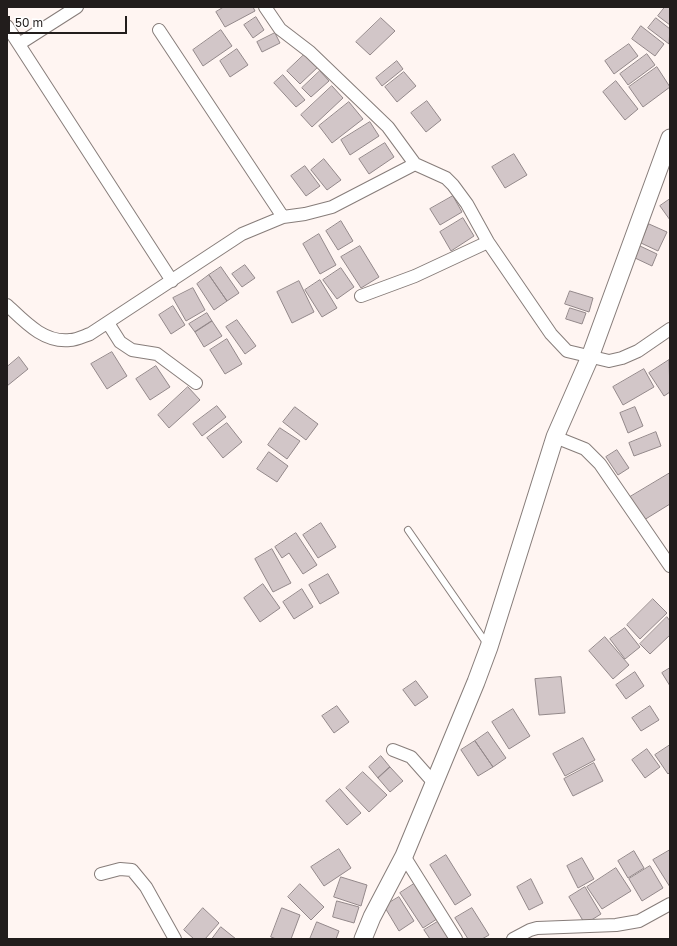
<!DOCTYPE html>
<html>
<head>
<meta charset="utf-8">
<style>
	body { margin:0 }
	#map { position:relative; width:677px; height:946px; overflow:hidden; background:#fff5f2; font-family:"Golos Text",sans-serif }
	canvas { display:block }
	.frame { position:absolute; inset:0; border:8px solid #221d1c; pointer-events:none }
	.scale { position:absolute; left:8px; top:16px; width:119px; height:18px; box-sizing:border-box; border:2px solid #221d1c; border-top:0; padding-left:5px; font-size:12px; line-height:14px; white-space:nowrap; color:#221d1c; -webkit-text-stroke:3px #fff; paint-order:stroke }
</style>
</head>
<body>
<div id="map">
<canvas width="677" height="946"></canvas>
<div class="frame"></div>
<div class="scale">50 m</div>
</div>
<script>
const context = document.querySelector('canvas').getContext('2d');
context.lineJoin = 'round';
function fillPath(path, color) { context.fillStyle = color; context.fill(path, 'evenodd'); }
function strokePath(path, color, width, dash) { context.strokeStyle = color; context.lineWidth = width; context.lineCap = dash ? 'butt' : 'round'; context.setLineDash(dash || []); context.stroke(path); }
const building = new Path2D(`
	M224 7H253L255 11 225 27 216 12Z
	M665 7H670V25L658 16Z
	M256 17 264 30 253 38 244 25Z
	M381 18 395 31 370 55 356 42Z
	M656 18 670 29 669 44 648 28Z
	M641 26 664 44 655 56 632 39Z
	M221 30 232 46 203 66 193 50Z
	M275 33 280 43 262 52 257 42Z
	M629 44 638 56 614 74 605 61Z
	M237 49 248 65 230 77 220 61Z
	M306 53 319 66 300 84 287 71Z
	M647 54 655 65 628 85 620 74Z
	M397 61 403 69 382 86 376 78Z
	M657 67 670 87 643 107 629 87Z
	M320 71 329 81 311 97 302 88Z
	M404 72 416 86 397 102 385 87Z
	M283 75 305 100 296 107 274 83Z
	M616 81 638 109 625 120 603 92Z
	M332 86 343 98 312 127 301 115Z
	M427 101 441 120 426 132 411 113Z
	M349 102 363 119 332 143 319 126Z
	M370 122 379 136 350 155 341 140Z
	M385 143 394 157 369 174 359 159Z
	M514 154 527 175 505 188 492 167Z
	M324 159 341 180 327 190 311 170Z
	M305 166 320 186 306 196 291 176Z
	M453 196 462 212 440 225 430 209Z
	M670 199V220L660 206Z
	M463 218 474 236 451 251 440 232Z
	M341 221 353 241 338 250 326 231Z
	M649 224 667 232 658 251 641 243Z
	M319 234 336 265 320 274 303 244Z
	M360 246 379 277 361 288 341 257Z
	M640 246 657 254 652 266 635 258Z
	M245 265 255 278 242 287 232 274Z
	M221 267 239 293 227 301 209 275Z
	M341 268 354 287 337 299 323 280Z
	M209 275 227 301 214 310 197 284Z
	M320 280 337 308 322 317 305 290Z
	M299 281 314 312 292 323 277 292Z
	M193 288 205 310 186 321 173 298Z
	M570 291 593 298 589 312 565 304Z
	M173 306 185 325 171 334 159 315Z
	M570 308 586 313 582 324 566 319Z
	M207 313 212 321 195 332 189 324Z
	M237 320 256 346 245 354 226 327Z
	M212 321 222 336 204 347 195 332Z
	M227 339 242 364 225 374 210 350Z
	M112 352 127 376 107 389 91 364Z
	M19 357 28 369 7 386V367Z
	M669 360 670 392 664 396 649 373Z
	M156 366 170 387 150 400 136 379Z
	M644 369 654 387 623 405 613 387Z
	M188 387 200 400 169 428 158 415Z
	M217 406 226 417 202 436 193 424Z
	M295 407 318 424 306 440 283 422Z
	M635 407 643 426 628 433 620 413Z
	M227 423 242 442 223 458 207 438Z
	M280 428 300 441 287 459 268 445Z
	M656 432 661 446 634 456 629 443Z
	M617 450 629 468 618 475 606 457Z
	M269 452 288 466 277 482 257 469Z
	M670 473V504L644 520 630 497Z
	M321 523 336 547 318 558 303 535Z
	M296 533 317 565 303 574 289 553 282 558 275 547Z
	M272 549 291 583 273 592 255 559Z
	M328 574 339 593 320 604 309 585Z
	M263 584 280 608 260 622 244 598Z
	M302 589 313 607 294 619 283 602Z
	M653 599 667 613 640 639 627 625Z
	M667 617 670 621V635L650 654 640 644Z
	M625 628 640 647 625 659 610 639Z
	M605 637 629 665 613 679 589 651Z
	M670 668V686L662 673Z
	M635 672 644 686 626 699 616 685Z
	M561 677 565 713 539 715 535 679Z
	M416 681 428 697 415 706 403 690Z
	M337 706 349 722 334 733 322 716Z
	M650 706 659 720 641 731 632 718Z
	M513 709 530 736 509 749 492 722Z
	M488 732 506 758 493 767 475 741Z
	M583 738 595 760 565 776 553 754Z
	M475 741 493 767 478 776 461 750Z
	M670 745V772L668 774 655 755Z
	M647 749 660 767 645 778 632 760Z
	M381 756 390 767 378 778 369 767Z
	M594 763 603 781 573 796 564 779Z
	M390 767 403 781 390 792 378 778Z
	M363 772 387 795 369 812 346 788Z
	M340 789 361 813 347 825 326 801Z
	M339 849 351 868 324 886 311 867Z
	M670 850V887L653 860Z
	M634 851 644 868 628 878 618 861Z
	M446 855 471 895 455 905 430 865Z
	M582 858 594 879 578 888 567 866Z
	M650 866 663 888 642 901 629 879Z
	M616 868 631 891 602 909 587 887Z
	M341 877 367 885 361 906 334 897Z
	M531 879 543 903 529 910 517 887Z
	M417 882 440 917 423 928 400 893Z
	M300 884 324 907 311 920 288 897Z
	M585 887 601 914 585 924 569 897Z
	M399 897 414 921 399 931 384 906Z
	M337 901 359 907 354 923 333 917Z
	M203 908 219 923 205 939H194L184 930Z
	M282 908 300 915 291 939H276L271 937Z
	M472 908 489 935 482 939H468L455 918Z
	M439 921 451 939H430L424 930Z
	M317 922 339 931 336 939H310Z
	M221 927 236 939H212Z`);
fillPath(building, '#d2c6c8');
strokePath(building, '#93888a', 1);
const lane = new Path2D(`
	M408 530 487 644`);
const street = new Path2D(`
	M265 7 280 29 310 52 388 127 415 164 446 178 453 185 467 204 488 242 551 334 567 351 609 361 622 358 638 351 670 329
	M7 26 172 281
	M159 30 283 217
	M19 44 77 7
	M361 296 415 276 488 242
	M7 305C25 322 44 343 70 340 76 340 84 336 90 334L242 234 283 217 305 214 332 207 415 164
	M108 323 120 342 132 350 157 354 196 383
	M555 437 585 449 600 464 670 566
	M393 750 411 757 434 783
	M404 856 456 939
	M101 874 120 869 132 870 146 887 175 939
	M513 939 530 930 537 928 616 925 639 921 670 904`);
const secondary = new Path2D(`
	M363 939 372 917 404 856 476 682 489 647 555 437 590 357 670 138`);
strokePath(lane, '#877d7a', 8);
strokePath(street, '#877d7a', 14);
strokePath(secondary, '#877d7a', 19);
strokePath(lane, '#fff', 6);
strokePath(street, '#fff', 12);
strokePath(secondary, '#fff', 17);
</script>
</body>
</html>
